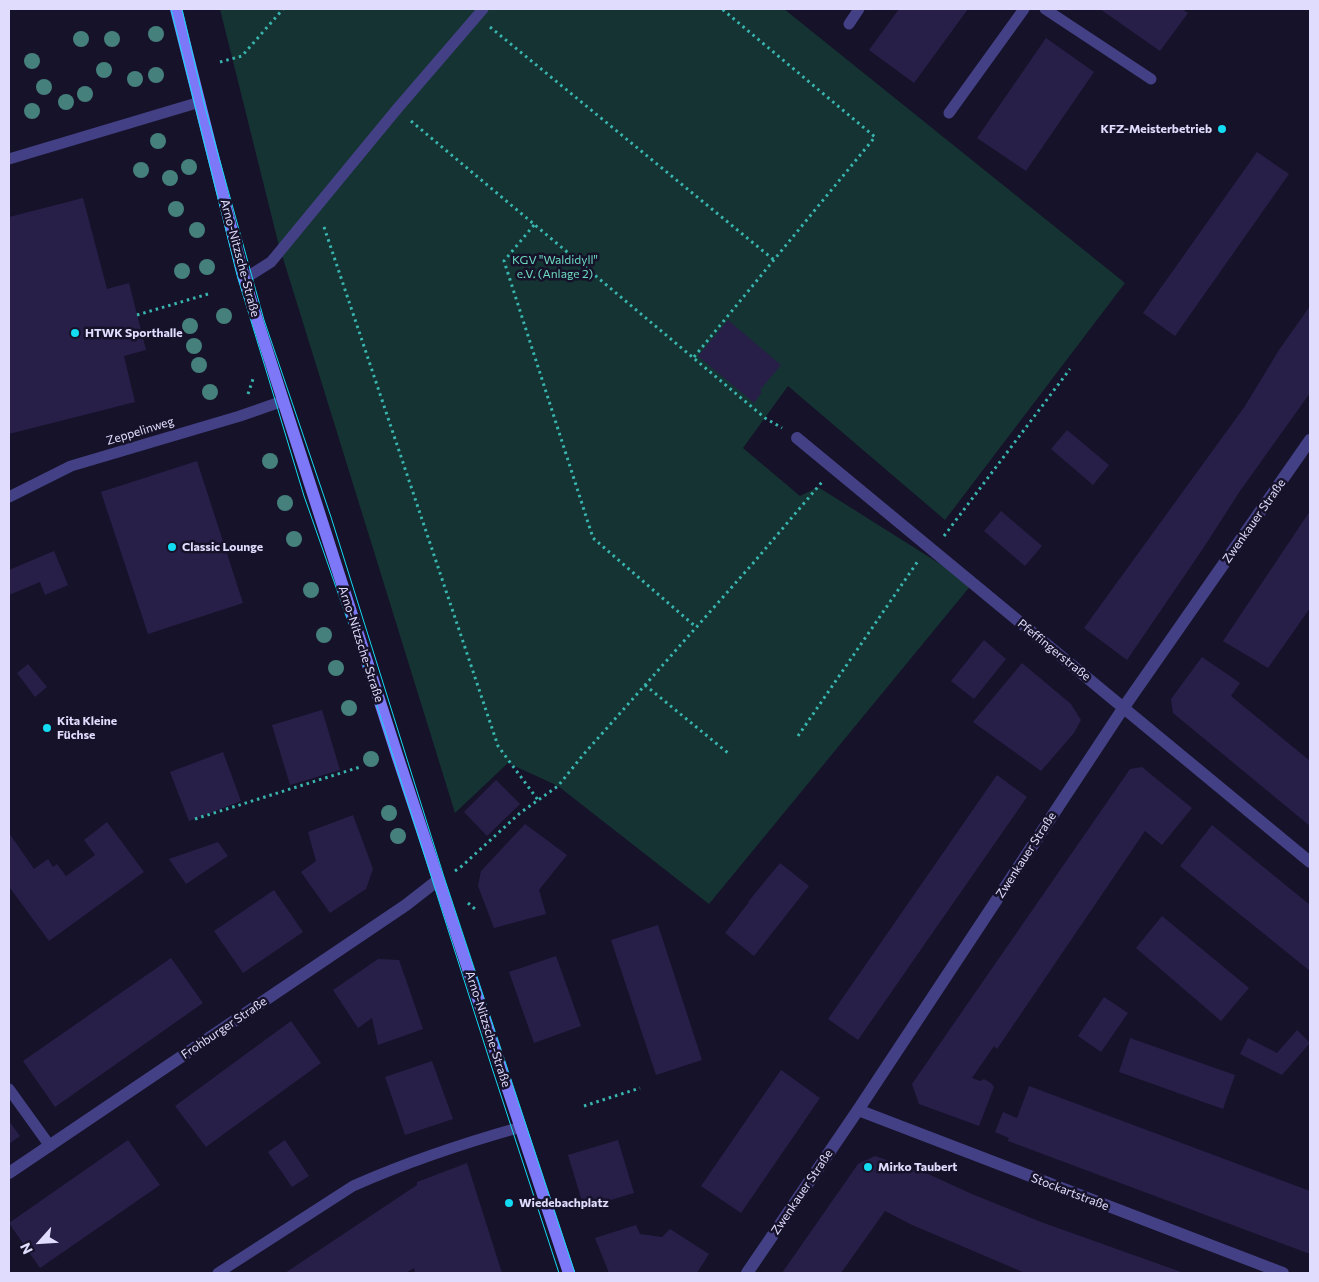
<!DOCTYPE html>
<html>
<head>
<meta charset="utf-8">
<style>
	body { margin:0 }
	#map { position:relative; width:1319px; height:1282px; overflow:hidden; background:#161229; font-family:Commissioner,sans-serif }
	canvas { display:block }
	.frame { position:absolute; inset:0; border:10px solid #e0dcfd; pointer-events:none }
	.north { position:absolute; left:15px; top:1217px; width:50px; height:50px; -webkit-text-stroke:4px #161229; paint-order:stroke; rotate:244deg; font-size:14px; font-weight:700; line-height:20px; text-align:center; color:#e0dcfd }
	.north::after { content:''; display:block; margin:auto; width:18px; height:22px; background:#e0dcfd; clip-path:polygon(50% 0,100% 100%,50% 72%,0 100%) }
</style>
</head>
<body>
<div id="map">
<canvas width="1319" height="1282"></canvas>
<div class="frame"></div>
<div class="north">N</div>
</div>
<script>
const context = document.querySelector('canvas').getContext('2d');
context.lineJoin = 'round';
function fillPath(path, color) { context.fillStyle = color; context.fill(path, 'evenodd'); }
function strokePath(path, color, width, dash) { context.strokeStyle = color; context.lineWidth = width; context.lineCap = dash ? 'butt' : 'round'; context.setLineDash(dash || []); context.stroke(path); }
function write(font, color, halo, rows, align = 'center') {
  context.font = font + ' Commissioner,sans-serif'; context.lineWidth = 5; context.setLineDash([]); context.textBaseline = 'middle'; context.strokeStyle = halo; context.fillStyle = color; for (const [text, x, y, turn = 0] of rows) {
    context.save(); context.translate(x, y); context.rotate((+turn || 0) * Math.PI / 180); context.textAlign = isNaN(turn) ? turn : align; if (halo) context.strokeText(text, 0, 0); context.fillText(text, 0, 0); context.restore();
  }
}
fillPath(new Path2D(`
	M220 9H784L1125 283 945 520 788 386 743 448 800 496 818 487 972 584 709 904 558 786 508 763 455 813 278 242Z`), '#153332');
fillPath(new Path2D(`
	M899 9H968L914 83 869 50Z
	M1100 9H1182L1188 13 1160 51Z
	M1046 38 1094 72 1026 171 977 138Z
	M1257 152 1289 174 1175 336 1143 313Z
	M83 198 107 289 129 283 146 350 124 356 135 402 9 434V217Z
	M1310 306V393L1240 491 1204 547 1127 660 1084 628 1245 406 1279 350Z
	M728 320 781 365 760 390 762 392 754 403 698 356Z
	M1067 430 1109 465 1093 485 1051 449Z
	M197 461 243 603 148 634 101 492Z
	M1001 511 1042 546 1025 566 984 531Z
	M1310 511V608L1268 668 1223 641Z
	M54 551 68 585 45 595 40 582 9 595V570Z
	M984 640 1006 659 974 699 951 681Z
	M1202 657 1240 683 1231 696 1310 761V826L1173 713 1171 699Z
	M1022 663 1071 704 1081 720 1074 733 1041 771 973 722Z
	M28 664 47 687 35 697 17 673Z
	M322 710 340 770 290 785 272 725Z
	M223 752 241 801 189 821 170 772Z
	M1142 767 1192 808 1162 845 1145 831 997 1049 994 1046 972 1078 980 1081 984 1079 991 1083 994 1087 979 1126 919 1104 912 1084 1130 769Z
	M997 775 1027 797 858 1040 828 1019Z
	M496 780 520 804 487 836 464 812Z
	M353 815 373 869 366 889 330 913 301 872 316 861 308 832Z
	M107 822 144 872 49 941 10 888 9 889V833L34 869 48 859 53 867 57 864 66 876 95 855 84 840Z
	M525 824 567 855 539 890 546 914 494 928 478 886 481 871Z
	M1212 825 1310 905V971L1180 866Z
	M218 842 228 856 186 884 169 859Z
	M780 863 809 886 754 956 725 933 749 902H748Z
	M274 890 303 932 243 973 214 931Z
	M1162 916 1249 988 1221 1021 1136 948Z
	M658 925 702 1060 656 1075 611 940Z
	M556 956 581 1026 534 1043 509 972Z
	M171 958 203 1003 55 1107 23 1061Z
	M378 959 399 960 423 1029 378 1045 372 1018 358 1028 333 990Z
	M1104 997 1128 1013 1101 1052 1078 1036Z
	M291 1021 321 1063 206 1147 175 1106Z
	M1297 1030 1310 1043 1282 1075 1240 1054 1248 1038 1277 1053Z
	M1130 1038 1235 1075 1223 1109 1119 1072Z
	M432 1061 453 1119 405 1135 385 1077Z
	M781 1070 820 1098 741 1213 701 1186Z
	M1029 1086 1310 1191V1254L1008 1141 1009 1138 995 1132 1003 1112 1017 1118Z
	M9 1121 20 1136 9 1144Z
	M128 1140 160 1185 40 1268 9 1223Z
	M285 1140 309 1176 292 1187 268 1152Z
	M618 1140 634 1193 584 1208 568 1155Z
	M875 1156 928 1174 972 1194 1041 1222 1184 1273H1025L910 1224 885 1211 841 1273H782L858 1164Z
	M467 1163 502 1273H415L414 1268 406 1273H285L417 1185V1182Z
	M636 1225 640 1234 662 1237 670 1229 709 1254 697 1273H609L595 1238Z`), '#281f49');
strokePath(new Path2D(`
	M490 27 774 260
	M220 62 242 56 283 9
	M411 121 765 418 782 428
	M534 225 504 261 593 538 696 627
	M324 227 498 746 538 800
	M137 315 208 294
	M694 357 875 137 722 9
	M248 394 254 376
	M944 536 1070 369
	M645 685 728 753
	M798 736 918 561
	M195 819 360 767
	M455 871 462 866 520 813 558 786 583 755 755 561 822 482
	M468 903 475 909
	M584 1106 640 1088`), '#38b5ae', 3, [2.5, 4]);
strokePath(new Path2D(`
	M1045 9 1151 79
	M849 24 859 9
	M949 113 1024 9
	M9 159 200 102
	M244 279 271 262 397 109 483 9
	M9 497 71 466 240 416 283 401
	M9 1089 50 1146
	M218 1273 353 1186C407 1162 464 1143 521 1127`), '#434085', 11);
strokePath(new Path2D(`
	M797 438 1310 862
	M858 1110 1283 1273
	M9 1173 406 905 438 880
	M747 1273 858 1110 1124 707 1310 440`), '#434085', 12);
strokePath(new Path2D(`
	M176 9 244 279 397 755 569 1273`), '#7c78f8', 12);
strokePath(new Path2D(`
	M171 9 237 275 266 370 304 496 371 687 492 1068 559 1273
	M182 9 205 107 264 320 331 517 444 877 575 1273`), '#13dbf2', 1);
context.fillStyle = '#45807c';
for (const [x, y] of [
	[156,34],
	[81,39],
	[112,39],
	[32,61],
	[104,70],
	[156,75],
	[135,79],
	[44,87],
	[85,94],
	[66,102],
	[32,111],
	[158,141],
	[189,167],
	[141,170],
	[170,178],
	[176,209],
	[197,230],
	[207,267],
	[182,271],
	[224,316],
	[190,326],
	[194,346],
	[199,365],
	[210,392],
	[270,461],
	[285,503],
	[294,539],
	[311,590],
	[324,635],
	[336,668],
	[349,708],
	[371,759],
	[389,813],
	[398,836]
]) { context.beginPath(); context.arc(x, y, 8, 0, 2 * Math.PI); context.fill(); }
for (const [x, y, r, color] of [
	[1222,129,5,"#13dbf2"],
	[75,333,5,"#13dbf2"],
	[172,547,5,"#13dbf2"],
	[47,728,5,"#13dbf2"],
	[868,1167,5,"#13dbf2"],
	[509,1203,5,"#13dbf2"]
]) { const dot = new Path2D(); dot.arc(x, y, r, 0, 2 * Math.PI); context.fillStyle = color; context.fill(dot); strokePath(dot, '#161229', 2); }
write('bold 12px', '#e0dcfd', '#161229', [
	["KFZ-Meisterbetrieb",1212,129,"right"],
	["HTWK Sporthalle",85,333],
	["Classic Lounge",182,547],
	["Kita Kleine",57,721],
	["Füchse",57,735],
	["Mirko Taubert",878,1167],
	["Wiedebachplatz",519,1203]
], 'left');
write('12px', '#e0dcfd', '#161229', [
	["Arno-Nitzsche-Straße",240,258,75],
	["Zeppelinweg",140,431,-17],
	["Zwenkauer Straße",1254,521,-55],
	["Arno-Nitzsche-Straße",361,644,72],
	["Pfeffingerstraße",1054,650,39],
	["Zwenkauer Straße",1026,855,-57],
	["Frohburger Straße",224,1028,-34],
	["Arno-Nitzsche-Straße",488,1029,72],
	["Zwenkauer Straße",802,1192,-56],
	["Stockartstraße",1070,1192,21]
]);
write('12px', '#6bdabf', '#161229', [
	["KGV \"Waldidyll\"",555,260],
	["e.V. (Anlage 2)",555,274]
]);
</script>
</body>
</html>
